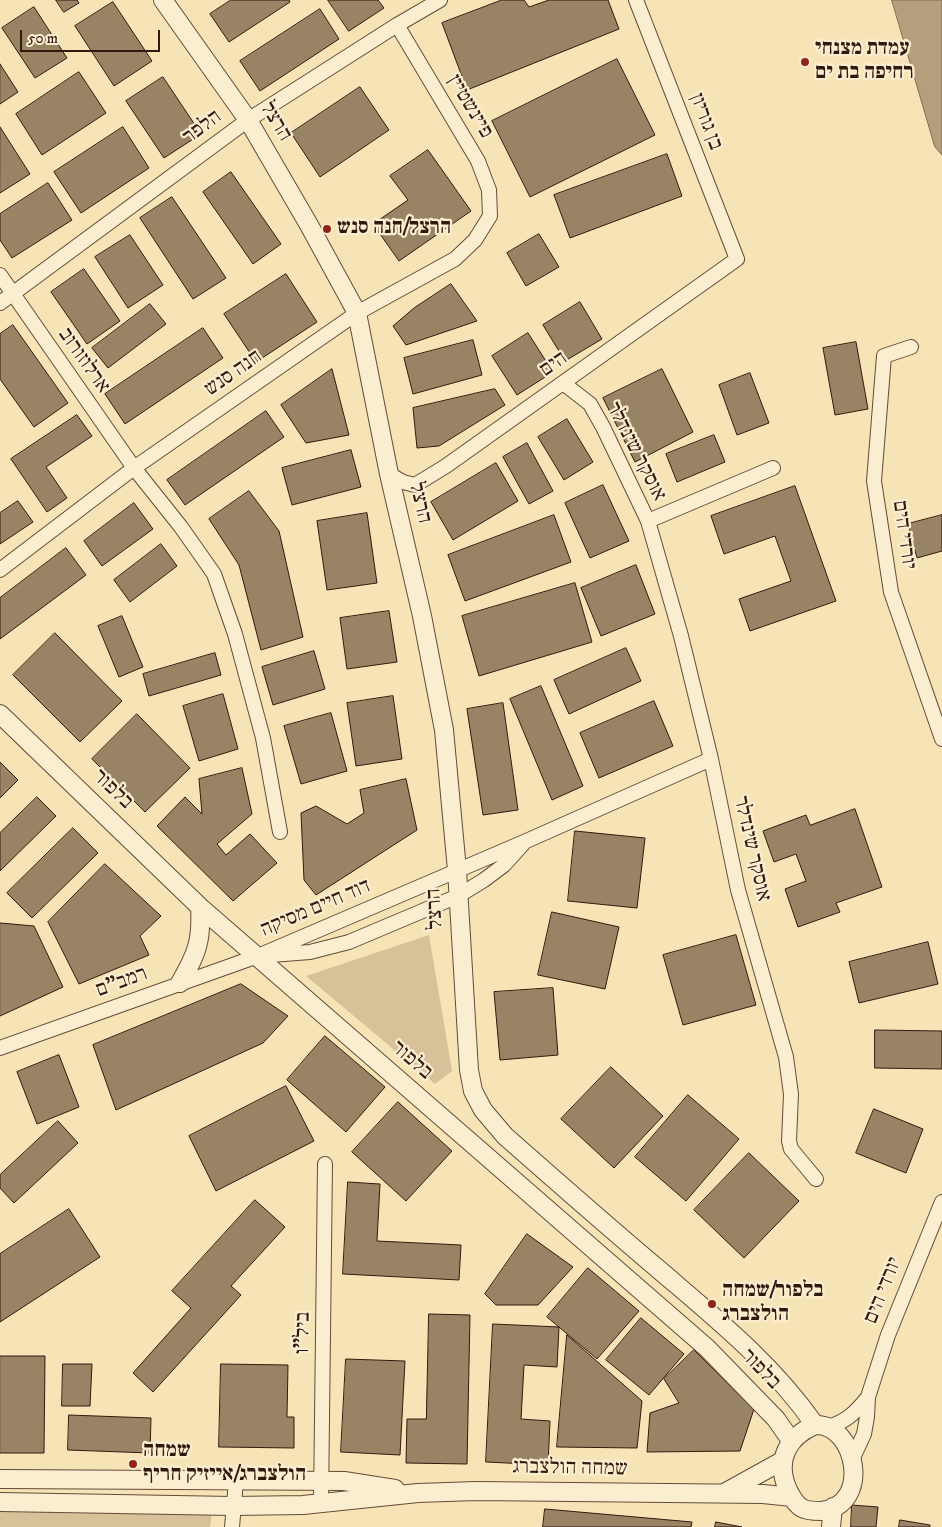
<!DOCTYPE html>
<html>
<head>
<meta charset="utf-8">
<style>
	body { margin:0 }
	#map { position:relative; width:942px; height:1527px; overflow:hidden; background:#f7e4b6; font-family:"IM FELL DW Pica",serif }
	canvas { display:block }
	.scale { position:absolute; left:20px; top:30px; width:140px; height:22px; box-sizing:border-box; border:2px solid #32190e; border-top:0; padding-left:6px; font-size:15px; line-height:18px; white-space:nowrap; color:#32190e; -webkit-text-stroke:4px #faedd0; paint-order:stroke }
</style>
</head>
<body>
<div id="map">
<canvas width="942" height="1527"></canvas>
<div class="scale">50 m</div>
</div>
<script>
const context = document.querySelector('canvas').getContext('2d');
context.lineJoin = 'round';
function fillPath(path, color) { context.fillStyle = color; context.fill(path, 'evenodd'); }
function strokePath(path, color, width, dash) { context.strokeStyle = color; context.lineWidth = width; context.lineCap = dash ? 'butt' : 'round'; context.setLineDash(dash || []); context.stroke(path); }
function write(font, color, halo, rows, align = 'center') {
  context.font = font + ' "IM FELL DW Pica","Frank Ruhl Libre",serif'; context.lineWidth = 4.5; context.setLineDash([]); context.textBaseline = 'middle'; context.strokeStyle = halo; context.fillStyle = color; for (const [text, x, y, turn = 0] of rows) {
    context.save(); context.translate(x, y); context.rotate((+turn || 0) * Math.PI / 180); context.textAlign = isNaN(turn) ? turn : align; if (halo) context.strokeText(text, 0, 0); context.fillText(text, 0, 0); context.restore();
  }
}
fillPath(new Path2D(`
	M429 935 452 1071 435 1084 306 976Z
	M0 1509 212 1512 210 1527H0Z`), '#d6c199');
const water = new Path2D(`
	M892 0H942V155L935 147Z`);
fillPath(water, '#b49f7d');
strokePath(water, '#806951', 1);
const building = new Path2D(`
	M56 0H77L79 3 64 12Z
	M231 0H289L290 2 229 42 210 14Z
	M328 0H378L384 8 349 31Z
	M502 0H524L529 7 549 0H608L619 29 467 90 442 23Z
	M113 2 152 61 114 86 75 26Z
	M34 7 67 58 35 78 2 28Z
	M320 9 339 39 260 91 240 61Z
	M617 59 655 135 530 197 492 121Z
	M0 64 18 92 0 104Z
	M79 72 106 113 42 155 16 114Z
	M163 77 201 134 164 158 126 101Z
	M360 87 389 130 320 177 291 133Z
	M0 127 30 174 0 193Z
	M123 127 149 168 81 213 54 172Z
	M428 150 471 211 399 261 373 224 408 200 390 176Z
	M667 154 682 196 570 238 554 195Z
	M231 172 281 244 253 264 203 192Z
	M48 183 72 220 12 258 0 240V214Z
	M172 197 226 278 193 299 140 218Z
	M539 234 559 267 526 286 507 253Z
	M130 235 163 285 128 308 95 257Z
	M84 269 120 321 87 344 51 292Z
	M286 274 317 322 256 362 224 314Z
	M451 284 477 321 406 345 393 326 414 308Z
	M580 302 602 339 565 361 543 325Z
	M150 304 166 324 108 368 92 348Z
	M13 325 68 403 34 427 0 379V334Z
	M203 328 223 358 125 424 105 394Z
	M528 333 553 372 517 395 492 356Z
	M473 340 482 375 413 394 404 358Z
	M856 342 868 409 835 415 823 348Z
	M332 369 349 435 306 443 281 405Z
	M662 369 693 432 635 462 603 398Z
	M750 373 769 423 737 435 719 385Z
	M495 389 505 405 439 446 417 448 413 408Z
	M266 411 284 437 185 505 167 480Z
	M77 415 92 436 46 467 67 498 47 512 11 459Z
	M567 419 593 462 564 480 538 437Z
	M714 435 725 462 677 482 666 454Z
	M527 443 553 491 529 504 503 457Z
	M351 450 361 487 292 505 282 468Z
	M496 463 518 501 453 540 431 502Z
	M603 485 629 541 590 558 565 503Z
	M795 486 836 601 750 631 739 599 791 581 775 536 724 554 711 516Z
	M249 491 279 531 303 637 261 650 239 565 209 519Z
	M18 501 33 522 0 544V513Z
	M134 503 153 529 102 566 84 541Z
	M367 513 377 583 327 590 317 521Z
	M554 515 571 562 465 601 448 555Z
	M942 515V551L917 558 908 524Z
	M161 544 177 566 130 602 114 580Z
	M66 548 86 575 0 639V598Z
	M636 565 655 614 601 636 581 588Z
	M575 583 592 642 479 676 462 616Z
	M389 611 397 662 347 669 340 618Z
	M122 616 143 667 119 677 98 626Z
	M55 633 122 701 80 742 13 675Z
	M626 648 641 681 569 714 554 680Z
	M314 651 325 689 273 705 262 667Z
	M215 653 221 675 149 696 143 674Z
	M541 686 583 786 552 800 510 699Z
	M223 694 238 749 199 761 183 706Z
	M393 696 402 759 356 766 347 703Z
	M654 701 673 746 599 778 580 733Z
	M503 703 518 810 483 815 467 709Z
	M331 713 347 771 301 784 284 726Z
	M137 714 190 768 145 812 92 759Z
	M0 762 18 780 0 798Z
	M242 768 252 814 217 844 226 855 250 834 277 863 233 901 157 826 185 797 202 814 199 779Z
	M406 779 417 830 316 895 304 880 301 813 316 806 347 824 364 813 360 790Z
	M37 797 56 816 0 871V833Z
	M855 809 882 887 836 903 840 912 798 927 785 889 806 881 796 854 774 862 763 831 806 815 810 825Z
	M73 828 98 853 32 918 7 893Z
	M575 831 645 838 637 908 568 901Z
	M105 864 161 916 140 936 149 955 79 984 48 922Z
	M552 912 619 927 605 989 538 975Z
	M0 923 34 926 63 987 0 1016Z
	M736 935 756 1005 683 1025 663 955Z
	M928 942 938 984 859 1003 849 962Z
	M241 984 288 1016 263 1043 116 1110 93 1045Z
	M553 988 558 1055 500 1060 494 992Z
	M875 1030 942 1031V1069L875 1068Z
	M325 1036 385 1087 346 1132 287 1080Z
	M59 1055 79 1107 37 1124 17 1072Z
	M611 1067 663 1116 614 1168 561 1119Z
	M286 1086 314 1141 216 1191 189 1136Z
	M688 1095 739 1139 686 1201 635 1157Z
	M398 1102 452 1151 406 1201 352 1152Z
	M874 1109 923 1129 906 1173 856 1153Z
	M58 1121 78 1143 14 1203 0 1188V1175Z
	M749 1153 799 1201 744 1258 694 1210Z
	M348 1182 380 1184 377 1241 461 1245 459 1280 343 1274Z
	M255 1200 285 1227 231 1286 241 1295 153 1392 133 1373 191 1308 172 1291Z
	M69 1209 100 1257 0 1322V1254Z
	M527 1234 573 1267 538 1305H496L485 1294Z
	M588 1268 639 1311 597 1359 547 1317Z
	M429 1314 470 1315 467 1464 406 1463 407 1419H426Z
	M641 1318 684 1354 649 1395 606 1360Z
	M493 1324 559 1327 557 1367 524 1365 521 1419 550 1421 548 1465 486 1462Z
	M567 1335 642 1401 637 1448 557 1447Z
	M694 1350 754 1409 740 1451 647 1452 650 1413 679 1403 664 1379Z
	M0 1356H45L44 1453H0Z
	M346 1359 405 1361 400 1455 341 1452Z
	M63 1364H92L90 1406H62Z
	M221 1364 288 1365 287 1417H294V1448L219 1447Z
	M69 1415 151 1418 150 1453 68 1450Z
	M852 1505 878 1507 876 1527H851Z
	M545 1509 692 1522 691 1527H543Z
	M900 1520 930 1525V1527H899Z
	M716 1522 742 1527H715Z`);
fillPath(building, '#988365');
strokePath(building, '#32190e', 1);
const minor = new Path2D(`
	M0 275 134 468 181 527 214 574 235 634 263 738 280 832
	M0 303 248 120 397 25 440 0
	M911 347 884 356 874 481 891 592 942 739
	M563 383 590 404 603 427 648 521
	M773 468 648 521 681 636 711 759 738 890 786 1057 791 1094 789 1141 791 1149 816 1179
	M389 474 403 482 415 485 446 466 737 259 636 0
	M0 570 134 468 357 313 455 259 475 240 490 216 489 190 478 161 397 25
	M271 955 310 952 349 942 458 896 484 880 504 865 523 844
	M0 1048 258 956 524 842 711 759
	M828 1427C846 1422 856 1412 868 1397
	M852 1460 864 1434 867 1417 868 1397 888 1335 942 1202
	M321 1503 325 1164
	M232 1527 236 1481`);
const tertiary = new Path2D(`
	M163 0 248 120 309 225 357 313 389 474 422 616 444 730 457 870 469 1070 473 1091 483 1110 505 1136C555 1180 606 1225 657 1268 714 1317 772 1363 815 1425
	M0 714 200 907 707 1348 776 1419 792 1442
	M180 983C197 954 202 940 200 907
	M815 1425C856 1423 873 1506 821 1511 815 1511 807 1511 802 1508 796 1505 791 1496 788 1490 775 1461 787 1437 815 1425Z
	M0 1479 344 1481 395 1489
	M726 1492 782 1461
	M0 1502 233 1506 303 1505 418 1493 476 1491 763 1494 792 1497
	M831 1527 833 1507`);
strokePath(minor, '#634c38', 16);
strokePath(tertiary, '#634c38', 20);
strokePath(minor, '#faedd0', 14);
strokePath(tertiary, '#faedd0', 18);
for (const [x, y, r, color] of [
	[805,62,5,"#8f2418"],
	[327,229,5,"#8f2418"],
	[712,1304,5,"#8f2418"],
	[133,1464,5,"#8f2418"]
]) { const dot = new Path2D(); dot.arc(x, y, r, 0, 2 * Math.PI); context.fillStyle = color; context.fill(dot); strokePath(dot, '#faedd0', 2); }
write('bold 21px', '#32190e', '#faedd0', [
	["עמדת מצנחי",815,50],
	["רחיפה בת ים",815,74],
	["הרצל/חנה סנש",337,229],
	["בלפור/שמחה",722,1292],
	["הולצברג",722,1316],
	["שמחה",143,1452],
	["הולצברג/אייזיק חריף",143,1476]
], 'left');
write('21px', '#32190e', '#faedd0', [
	["פיינשטיין",469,107,59],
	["הרצל",275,122,59],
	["בן גוריון",705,122,69],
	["הלפר",203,128,-37],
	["ארלוזורוב",83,361,55],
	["הים",554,365,-35],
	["חנה סנש",234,374,-35],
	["אוסקר שינדלר",635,452,63],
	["הרצל",419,503,77],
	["יורדי הים",903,535,82],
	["בלפור",112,790,44],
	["אוסקר שינדלר",751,849,77],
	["דוד חיים מסיקה",316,909,-23],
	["הרצל",436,909,-93],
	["רמב\"ם",122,983,-20],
	["בלפור",411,1061,41],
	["יורדי הים",884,1291,-68],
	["ביל\"ו",304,1333,-89],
	["בלפור",760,1370,46],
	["שמחה הולצברג",570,1469,1]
]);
</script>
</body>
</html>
